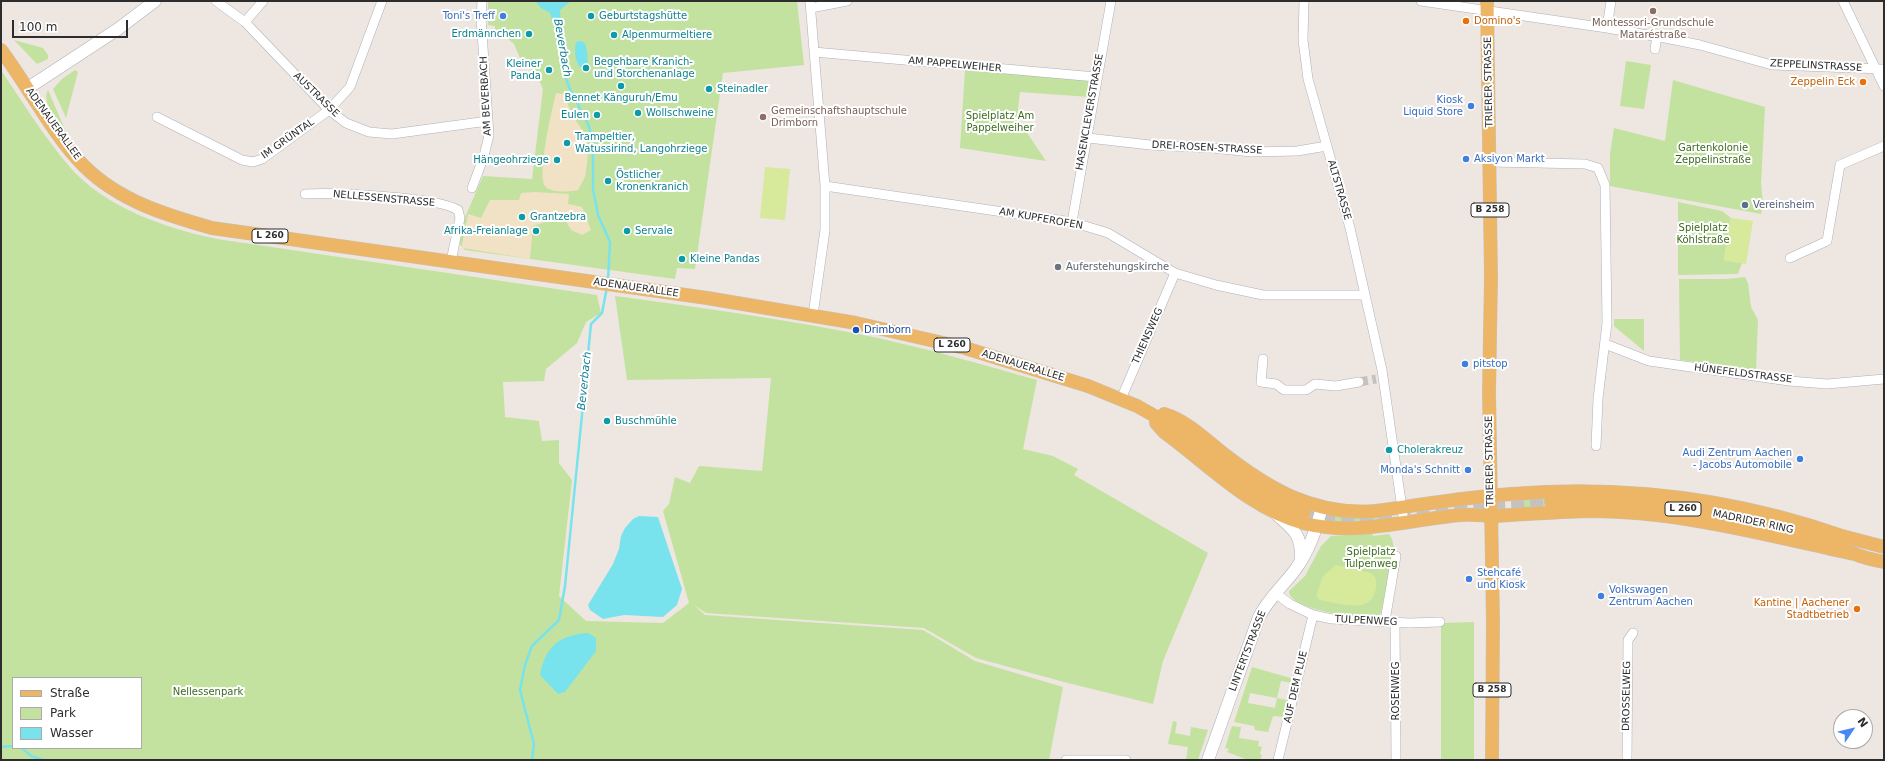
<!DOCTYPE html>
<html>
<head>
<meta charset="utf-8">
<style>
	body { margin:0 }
	#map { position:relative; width:1885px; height:761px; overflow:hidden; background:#eee6e1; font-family:"DejaVu Sans",sans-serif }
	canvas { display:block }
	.frame { position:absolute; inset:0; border:2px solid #2d2d2d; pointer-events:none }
	.legend { position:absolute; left:12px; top:677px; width:130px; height:72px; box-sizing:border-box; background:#fff; border:1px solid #ababab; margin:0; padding:5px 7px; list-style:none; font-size:12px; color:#2d2d2d }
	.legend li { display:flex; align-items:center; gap:8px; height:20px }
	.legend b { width:20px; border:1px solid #ababab }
	.north { position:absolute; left:1833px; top:709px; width:40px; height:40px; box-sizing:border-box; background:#fff; border:1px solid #ababab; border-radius:50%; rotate:55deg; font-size:11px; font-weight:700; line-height:16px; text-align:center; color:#2d2d2d }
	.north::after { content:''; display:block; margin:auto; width:14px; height:18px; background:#4788f5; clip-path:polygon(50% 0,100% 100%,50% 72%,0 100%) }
	.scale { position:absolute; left:12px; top:20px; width:116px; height:18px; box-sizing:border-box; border:2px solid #2d2d2d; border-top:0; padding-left:5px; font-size:12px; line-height:14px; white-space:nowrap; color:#2d2d2d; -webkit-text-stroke:3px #fff; paint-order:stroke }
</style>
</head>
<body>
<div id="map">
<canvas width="1885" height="761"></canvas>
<div class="frame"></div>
<ul class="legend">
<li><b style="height:5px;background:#edb566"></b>Straße</li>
<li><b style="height:11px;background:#c3e29f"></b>Park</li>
<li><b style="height:11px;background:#78e3ec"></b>Wasser</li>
</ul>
<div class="north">N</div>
<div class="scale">100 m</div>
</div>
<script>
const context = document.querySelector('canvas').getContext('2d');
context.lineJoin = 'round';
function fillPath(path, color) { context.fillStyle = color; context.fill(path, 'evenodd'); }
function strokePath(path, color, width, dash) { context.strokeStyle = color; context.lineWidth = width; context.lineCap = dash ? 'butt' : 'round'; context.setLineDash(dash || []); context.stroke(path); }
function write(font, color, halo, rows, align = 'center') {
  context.font = font + ' "DejaVu Sans",sans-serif'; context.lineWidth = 4; context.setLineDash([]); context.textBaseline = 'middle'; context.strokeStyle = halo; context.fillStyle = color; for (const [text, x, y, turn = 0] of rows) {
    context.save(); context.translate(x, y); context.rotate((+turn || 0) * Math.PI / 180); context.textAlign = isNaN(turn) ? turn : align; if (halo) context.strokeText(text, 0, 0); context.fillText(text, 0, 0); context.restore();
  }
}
fillPath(new Path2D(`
	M488 1H797L804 65 723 73 695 269 677 268 675 279 465 250 459 243 463 222 483 176 532 179 543 89 538 78 520 58 514 44 508 39 495 37V26L488 25Z
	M14 40 43 48 48 55V59L37 64Z
	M1626 61 1651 65 1644 109 1620 106Z
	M1 70C22 102 44 136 68 165 103 207 165 228 217 239L597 295 601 313 586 322 577 343 546 369 544 381 503 382 505 417 539 421 542 441 559 440V463L572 480 559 596 586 621 663 623 689 603 663 511 669 504 675 477 690 483 699 466 762 471 771 378 627 380 615 296C703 308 791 320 878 338 932 350 984 365 1037 380L1023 449 1053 456 1078 469 1074 475 1208 553 1163 661 1153 704 1064 682 976 658 924 628 706 613 694 605 705 615 923 630 975 661 1063 687 1049 760H1ZM13 678H141V748H13Z
	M75 70 78 72 66 118 53 89 62 79Z
	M965 70 1090 80V97L1020 92 1017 118 1046 161 960 148Z
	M1673 80 1765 107 1761 184 1763 203 1761 214 1610 186V154L1614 128 1665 141Z
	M48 90 67 134 64 132C57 121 41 102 48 90Z
	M1678 202 1722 211 1731 218 1724 260 1742 263 1738 274 1678 275Z
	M1745 277 1748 283 1751 307 1758 320 1756 370 1680 360 1679 279H1726Z
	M1614 319H1644V351L1614 326Z
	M1553 496V508L1513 510 1515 500Z
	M1337 514 1385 515 1386 521 1324 522V518L1327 515Z
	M1372 533 1373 536 1389 534 1392 539 1394 548 1381 613 1379 615C1366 615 1352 616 1339 614 1327 613 1288 604 1289 591L1305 576 1321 546 1331 536Z
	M1474 622V760H1441V623Z
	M1252 667 1294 679 1293 683 1281 681 1277 698 1250 693 1248 703 1275 708 1277 698 1291 701 1287 717 1273 716 1268 732 1255 730 1254 726 1234 722Z
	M1173 721 1177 722 1175 733 1190 736 1191 727 1208 730 1198 760H1186L1188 747 1168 744Z
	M1232 726 1241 727 1239 738 1259 741 1258 746 1262 747 1260 754 1262 755 1260 760H1248L1227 752 1229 749 1225 748Z`), '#c3e29f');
fillPath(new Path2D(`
	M556 93 563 94 574 118 587 137 588 151 587 164 585 177 578 190C570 192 549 193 545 186 537 173 552 110 556 93Z
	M535 192 569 194 568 204 582 207 591 230 582 235 571 230 563 216 533 226 530 259 463 248 462 245 468 214 481 218 490 200H519L521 193Z`), '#f1e2c5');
fillPath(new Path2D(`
	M765 167 790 169 785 220 760 218Z
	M1731 218 1753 221 1746 264 1724 260Z
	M1336 565 1371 573C1376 577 1377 580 1376 587 1373 616 1339 603 1320 600L1316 596 1323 576Z`), '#d7e99b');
fillPath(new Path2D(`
	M535 1H571L560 10 561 25 554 26 550 13 541 8Z
	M580 41 585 43 587 51 588 68 584 70C575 66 574 51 576 42Z
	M639 516 658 517 682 589 677 605 663 617 624 615 603 619 590 610 588 605 613 564 619 549 621 536 625 528 633 519Z
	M588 633 596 638V651L565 692 558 694 540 675C545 647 559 635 588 633Z`), '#78e3ec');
strokePath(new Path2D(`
	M557 23 562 41 565 75 569 87 588 124 593 139V189L598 215 610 242 608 280
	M1 747 13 746
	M22 748 31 756 43 760
	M532 760 534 744 520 690 525 665 532 646 559 620 565 586 591 324 602 313 607 287`), '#78e3ec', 2.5);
strokePath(new Path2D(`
	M1359 382 1376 379`), '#c7c1bd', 9, [9, 4.5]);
strokePath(new Path2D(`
	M1304 512 1331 519 1365 520 1463 507 1551 502`), '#c7c1bd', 13, [13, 6]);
const street = new Path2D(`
	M216 1 245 22 329 110 346 123 369 132 392 134 488 121
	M810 1 825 186V230L813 315
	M1304 1 1303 40 1308 79 1350 228 1382 370 1404 522
	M1421 1 1607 28 1665 38 1700 45 1772 65 1884 69
	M1843 1 1884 86
	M811 8 847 1
	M245 22 263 1
	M1607 28 1611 1
	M1655 49 1657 36
	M814 52 1096 77
	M157 117 242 160 253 162 262 159 329 110 350 87 382 1
	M1088 138 1150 145 1213 148 1251 152 1297 151 1327 146
	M1490 162 1585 164 1598 168 1605 185 1607 323 1598 399 1596 446
	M825 186 1072 222 1108 233 1175 273 1216 285 1263 295H1365
	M472 188 484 156 489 135 481 18 482 1
	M305 194C332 192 438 197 458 210L460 218 451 261
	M1072 222 1111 1
	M1790 258 1827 241 1840 165 1884 146
	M1605 344 1649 361 1789 381 1827 384 1884 379
	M1263 359 1261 382 1276 384 1284 390H1306L1315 384 1336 386 1359 382
	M1121 399 1175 273
	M1275 593 1290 604 1313 615 1332 619 1409 623 1440 622
	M1385 621 1396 556
	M1395 622 1396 760
	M1066 760H1126
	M1278 760 1313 615
	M1627 760 1628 640 1633 633`);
const secondary = new Path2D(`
	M28 88 118 29 155 1
	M1277 515C1295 530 1302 536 1301 561
	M1208 760 1259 617C1268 599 1283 586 1295 570 1309 551 1316 530 1322 507`);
const primary = new Path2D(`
	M1487 1 1491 278 1489 392 1493 621 1492 760
	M1 50C28 86 53 135 84 166 119 201 166 215 212 228L707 298 856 323 965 348 1088 386 1137 406 1169 424 1237 477 1258 491 1304 512
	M1164 414C1185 420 1203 437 1220 451 1267 488 1313 516 1375 511 1420 505 1465 497 1511 494 1623 485 1736 499 1842 536
	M1156 423 1164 432C1208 464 1249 508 1303 523 1356 537 1409 519 1462 515 1473 514 1484 516 1494 516 1526 514 1557 512 1589 511 1679 511 1767 535 1854 554
	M1551 502C1639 501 1726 510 1810 534 1826 539 1839 549 1855 554 1864 558 1874 560 1884 562
	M1834 535 1842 536 1884 547`);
strokePath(street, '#adb1b9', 10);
strokePath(secondary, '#adb1b9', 13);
strokePath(primary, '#c4c4c4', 14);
strokePath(street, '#fff', 9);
strokePath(secondary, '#fff', 12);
strokePath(primary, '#edb566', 13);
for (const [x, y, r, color] of [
	[1653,11,4,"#8d6e63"],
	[503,16,4,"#3f7fe0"],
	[591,16,4,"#0f9aa8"],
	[1466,21,4,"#e8710a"],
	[529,34,4,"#0f9aa8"],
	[614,35,4,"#0f9aa8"],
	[586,68,4,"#0f9aa8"],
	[549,70,4,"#0f9aa8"],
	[1863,82,4,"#e8710a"],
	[621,86,4,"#0f9aa8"],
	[709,89,4,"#0f9aa8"],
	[1471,106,4,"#3f7fe0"],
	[638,113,4,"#0f9aa8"],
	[597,115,4,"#0f9aa8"],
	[763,117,4,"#8d6e63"],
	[567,143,4,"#0f9aa8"],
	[1466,159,4,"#3f7fe0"],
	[557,160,4,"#0f9aa8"],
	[608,181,4,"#0f9aa8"],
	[1745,205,4,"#5c6f8a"],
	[522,217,4,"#0f9aa8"],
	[536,231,4,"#0f9aa8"],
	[627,231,4,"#0f9aa8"],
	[682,259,4,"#0f9aa8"],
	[1058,267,4,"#6b7280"],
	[856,330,4,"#1a4fb4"],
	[1465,364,4,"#3f7fe0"],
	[607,421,4,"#0f9aa8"],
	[1389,450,4,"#0f9aa8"],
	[1800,459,4,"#3f7fe0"],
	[1468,470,4,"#3f7fe0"],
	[1469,579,4,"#3f7fe0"],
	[1601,596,4,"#3f7fe0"],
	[1857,609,4,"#e8710a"]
]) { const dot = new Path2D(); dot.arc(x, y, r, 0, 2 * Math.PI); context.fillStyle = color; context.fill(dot); strokePath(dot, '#fff', 1.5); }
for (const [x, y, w] of [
	[1490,210,38],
	[270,236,36],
	[952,345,36],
	[1683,509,36],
	[1492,690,38]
]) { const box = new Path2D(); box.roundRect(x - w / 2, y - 7, w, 14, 3); context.fillStyle = '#fff'; context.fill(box); strokePath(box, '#2d2d2d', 1); }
write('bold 9px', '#2d2d2d', null, [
	["B 258",1490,210],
	["L 260",270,236],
	["L 260",952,345],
	["L 260",1683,509],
	["B 258",1492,690]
]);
write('10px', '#366cbe', '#fff', [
	["Toni's Treff",495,16],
	["Kiosk",1463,100],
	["Liquid Store",1463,112],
	["Aksiyon Markt",1474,159,"left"],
	["pitstop",1473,364,"left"],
	["Audi Zentrum Aachen",1792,453],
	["- Jacobs Automobile",1792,465],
	["Monda's Schnitt",1460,470],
	["Stehcafé",1477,573,"left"],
	["und Kiosk",1477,585,"left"],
	["Volkswagen",1609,590,"left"],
	["Zentrum Aachen",1609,602,"left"]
], 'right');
write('10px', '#0d838f', '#fff', [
	["Geburtstagshütte",599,16],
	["Erdmännchen",521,34,"right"],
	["Alpenmurmeltiere",622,35],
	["Begehbare Kranich-",594,62],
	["und Storchenanlage",594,74],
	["Kleiner",541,64,"right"],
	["Panda",541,76,"right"],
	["Steinadler",717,89],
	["Bennet Känguruh/Emu",621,98,"center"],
	["Wollschweine",646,113],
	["Eulen",589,115,"right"],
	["Trampeltier,",575,137],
	["Watussirind, Langohrziege",575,149],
	["Hängeohrziege",549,160,"right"],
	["Östlicher",616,175],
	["Kronenkranich",616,187],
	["Grantzebra",530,217],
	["Afrika-Freianlage",528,231,"right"],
	["Servale",635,231],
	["Kleine Pandas",690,259],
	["Buschmühle",615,421],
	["Cholerakreuz",1397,450]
], 'left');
write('10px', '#c56008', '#fff', [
	["Domino's",1474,21,"left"],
	["Zeppelin Eck",1855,82],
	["Kantine | Aachener",1849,603],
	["Stadtbetrieb",1849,615]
], 'right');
write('10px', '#785e54', '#fff', [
	["Montessori-Grundschule",1653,23],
	["Mataréstraße",1653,35],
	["Gemeinschaftshauptschule",771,111,"left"],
	["Drimborn",771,123,"left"]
]);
write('10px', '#2d2d2d', '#fff', [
	["AM PAPPELWEIHER",955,65,5],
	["ZEPPELINSTRASSE",1816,66,3],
	["TRIERER STRASSE",1489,82,-91],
	["AUSTRASSE",316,95,44],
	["AM BEVERBACH",486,96,-93],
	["HASENCLEVERSTRASSE",1090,112,-80],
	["ADENAUERALLEE",53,124,54],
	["IM GRÜNTAL",288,139,-35],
	["DREI-ROSEN-STRASSE",1207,148,3],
	["ALTSTRASSE",1339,190,74],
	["NELLESSENSTRASSE",384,199,5],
	["AM KUPFEROFEN",1041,219,10],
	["ADENAUERALLEE",636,288,8],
	["THIENSWEG",1148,336,-66],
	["ADENAUERALLEE",1023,366,17],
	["HÜNEFELDSTRASSE",1743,374,7],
	["TRIERER STRASSE",1490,461,-91],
	["MADRIDER RING",1753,522,12],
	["TULPENWEG",1366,621,3],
	["LINTERTSTRASSE",1248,651,-69],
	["AUF DEM PLUE",1296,687,-77],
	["ROSENWEG",1396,691,-90],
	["DROSSELWEG",1627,696,-89]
]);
write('10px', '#3c6a1d', '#fff', [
	["Spielplatz Am",1000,116],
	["Pappelweiher",1000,128],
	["Gartenkolonie",1713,148],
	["Zeppelinstraße",1713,160],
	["Spielplatz",1703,228],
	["Köhlstraße",1703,240],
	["Spielplatz",1371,552],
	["Tulpenweg",1371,564],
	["Nellessenpark",208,692]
]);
write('10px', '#4e5e75', '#fff', [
	["Vereinsheim",1753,205]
], 'left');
write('10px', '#5b616d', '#fff', [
	["Auferstehungskirche",1066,267]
], 'left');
write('10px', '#164399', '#fff', [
	["Drimborn",864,330]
], 'left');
write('italic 11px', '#128196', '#fff', [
	["Beverbach",562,48,80],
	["Beverbach",585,381,-84]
]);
</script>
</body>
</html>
